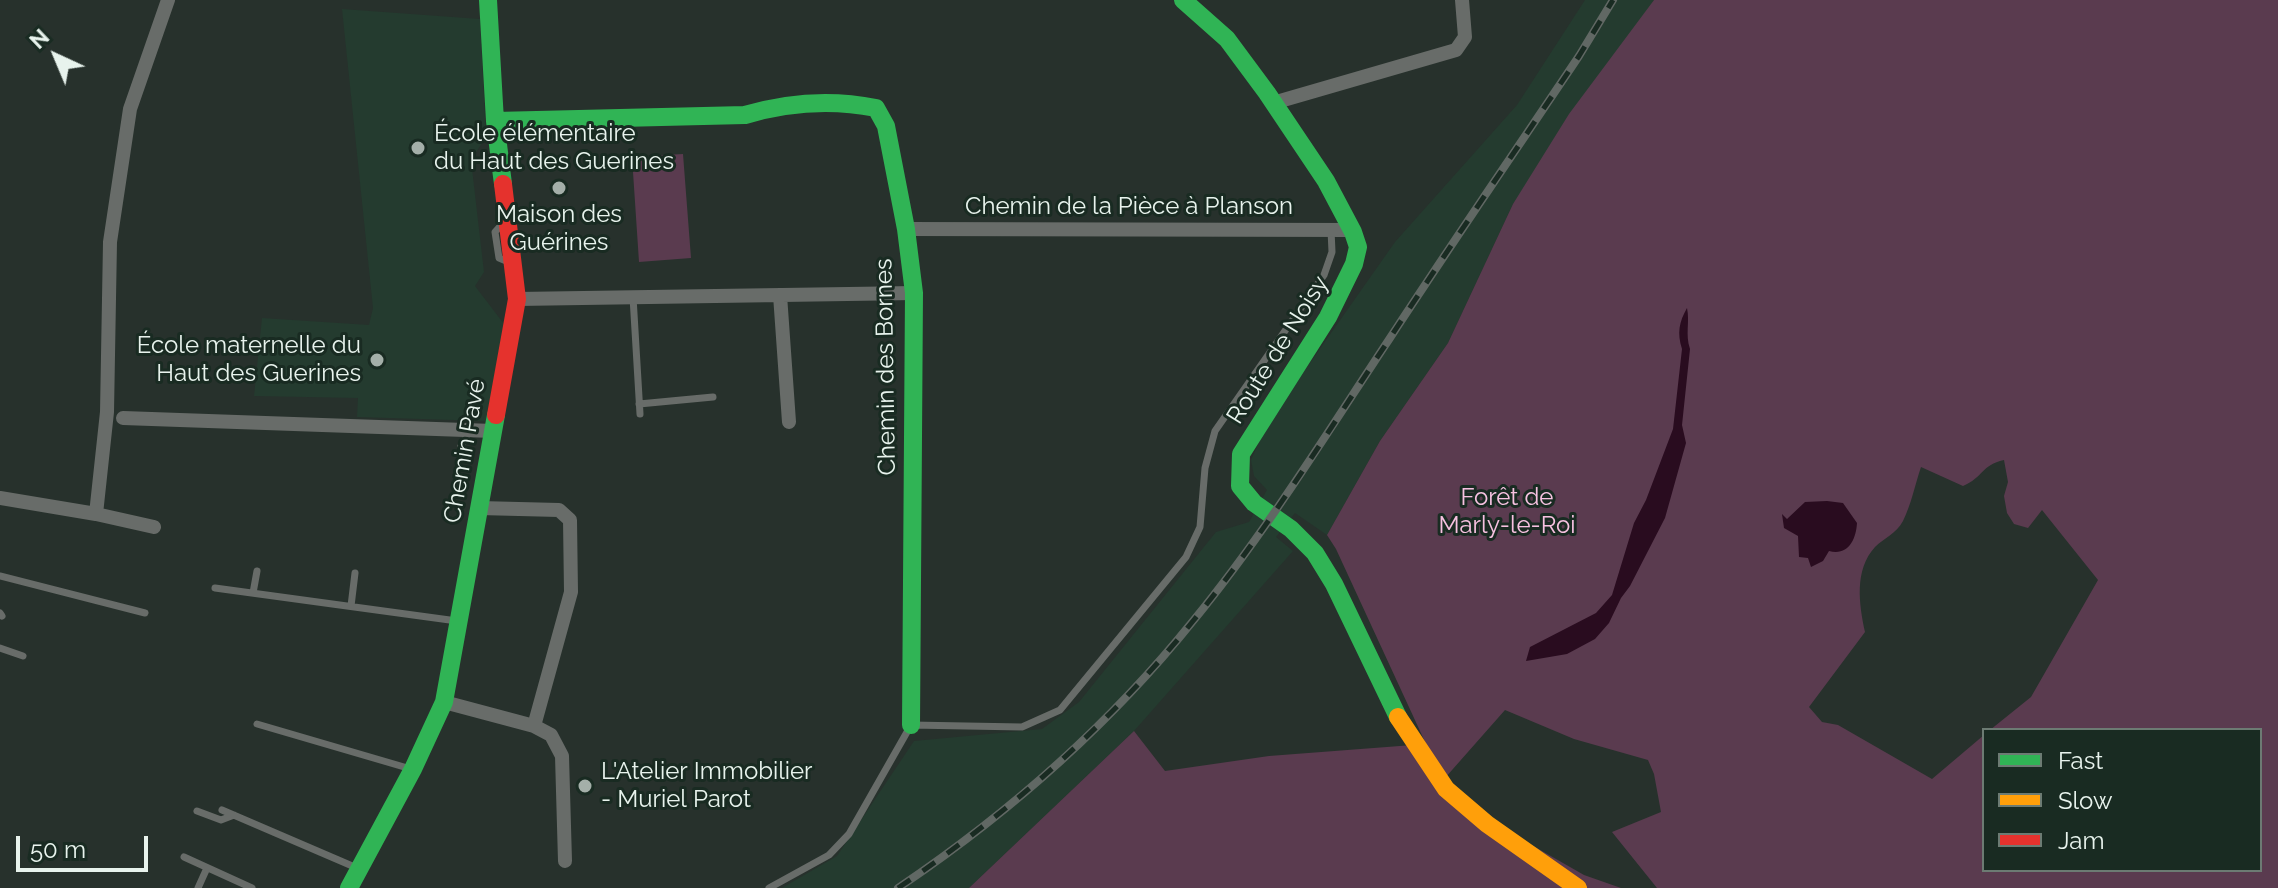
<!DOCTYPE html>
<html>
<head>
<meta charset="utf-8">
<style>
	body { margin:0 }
	#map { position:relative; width:2278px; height:888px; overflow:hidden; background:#27312c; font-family:Raleway,sans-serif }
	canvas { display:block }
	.legend { position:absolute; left:1982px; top:728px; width:280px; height:144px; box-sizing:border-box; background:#192b22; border:2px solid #6c7b73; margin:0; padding:10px 14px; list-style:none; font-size:24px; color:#e8f3ed }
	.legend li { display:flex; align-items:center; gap:16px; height:40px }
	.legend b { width:40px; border:2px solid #6c7b73 }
	.north { position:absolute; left:16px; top:16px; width:80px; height:80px; -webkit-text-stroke:6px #192b22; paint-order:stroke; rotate:316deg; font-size:22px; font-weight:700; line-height:32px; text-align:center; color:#e8f3ed }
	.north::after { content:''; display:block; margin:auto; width:28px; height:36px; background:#e8f3ed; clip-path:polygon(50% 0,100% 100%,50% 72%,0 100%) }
	.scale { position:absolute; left:16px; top:836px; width:132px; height:36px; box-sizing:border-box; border:4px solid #e8f3ed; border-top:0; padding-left:10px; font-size:24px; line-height:28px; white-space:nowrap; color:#e8f3ed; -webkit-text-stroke:6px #192b22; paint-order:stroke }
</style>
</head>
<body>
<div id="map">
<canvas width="2278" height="888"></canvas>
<ul class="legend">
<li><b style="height:10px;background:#30b455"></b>Fast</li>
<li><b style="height:10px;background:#ff9f0a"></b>Slow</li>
<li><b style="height:10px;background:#e5322d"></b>Jam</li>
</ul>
<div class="north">N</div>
<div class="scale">50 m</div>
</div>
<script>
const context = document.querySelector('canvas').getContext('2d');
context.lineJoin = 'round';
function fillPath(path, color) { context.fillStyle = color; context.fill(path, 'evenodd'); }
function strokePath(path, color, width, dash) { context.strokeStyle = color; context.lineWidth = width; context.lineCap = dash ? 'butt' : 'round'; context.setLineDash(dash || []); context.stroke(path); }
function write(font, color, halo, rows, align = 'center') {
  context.font = font + ' Raleway,sans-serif'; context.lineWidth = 6; context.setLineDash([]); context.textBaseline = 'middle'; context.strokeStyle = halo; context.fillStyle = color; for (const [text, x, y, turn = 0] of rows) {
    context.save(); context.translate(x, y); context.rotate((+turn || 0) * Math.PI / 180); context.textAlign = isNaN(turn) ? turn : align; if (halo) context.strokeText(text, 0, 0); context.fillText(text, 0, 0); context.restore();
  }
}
fillPath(new Path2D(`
	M1585 0H1654L1513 204 1448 343 1380 441 1327 535 1295 513 1276 537 1293 551 1134 731 969 888H782L837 856 914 741 1042 729 1079 702 1216 532 1249 522 1267 490 1254 476 1251 460 1267 424 1395 242 1517 105Z
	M342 9 480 19 486 137 471 160 484 272 475 286 504 324 486 421 357 417 358 398 254 396 262 318 369 325 373 308Z`), '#243b2f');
fillPath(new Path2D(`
	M1654 0H2278V888H1657L1612 832 1661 812 1654 774 1648 760 1574 739 1505 710 1445 778 1479 815 1584 875 1621 888H969L1134 731 1165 771 1269 756 1426 744 1336 549 1327 535 1380 441 1448 343 1513 204 1569 114ZM2004 460 2008 482 2004 496 2007 513 2014 524 2028 528 2042 510 2098 580 2031 697 1990 730H2260V870H1984V735L1932 779 1838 725 1822 722 1809 707 1865 632C1859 604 1854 570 1875 547 1884 538 1896 534 1903 521 1911 505 1915 485 1921 467L1963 486C1984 477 1981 465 2004 460Z
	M683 154 691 258 639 262 632 157Z`), '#5a3b4f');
fillPath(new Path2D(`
	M1687 308C1690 322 1685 334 1690 349L1682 425 1686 443 1665 518 1630 586 1621 598 1609 623 1595 639 1567 654 1526 661 1530 647 1596 613 1612 595 1634 523 1646 500 1673 429 1682 349C1677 333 1679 322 1687 308Z
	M1827 501 1843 503 1857 523C1856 540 1848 556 1829 551L1823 561 1811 567 1808 558 1799 557 1798 536 1784 528 1782 514 1787 519 1805 502Z`), '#290c1f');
strokePath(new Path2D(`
	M503 223 495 232 499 258 511 263
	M633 297 640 414
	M639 404 713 397
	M461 446 469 432
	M0 576 145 613
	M215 588 457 621
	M253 593 257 571
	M351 606 355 573
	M0 613 2 616
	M0 648 23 656
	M257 724 411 769
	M222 810 357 868
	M197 811 221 820 234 815
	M184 857 252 888
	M198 888 207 868
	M769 888 829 855 849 834 911 725 1022 727 1060 710 1186 557 1200 527 1205 468 1215 431 1324 275 1332 252 1331 230`), '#686c69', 7);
strokePath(new Path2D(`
	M1273 103 1456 50 1465 37 1462 0
	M906 229 1352 230
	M780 295 789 422
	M517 299 914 293
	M123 418 493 431
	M0 498 96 514 154 527
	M479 508 559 510 570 520 571 592 534 726
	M96 514 107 412 110 242 130 109 168 0
	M444 702 534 726 551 735 562 756 565 861`), '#686c69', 14);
strokePath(new Path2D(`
	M488 0 495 121 503 184
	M1183 0 1227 39 1267 93 1326 181 1353 232 1358 247 1354 264 1328 317 1241 454 1240 486 1254 503 1291 529 1315 553 1334 584 1398 717
	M495 121 745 115C789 102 831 99 876 108L886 126 906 229 914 293 911 725
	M349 888 413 769 444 702 496 415`), '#30b455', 18);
strokePath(new Path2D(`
	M1398 717 1446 789 1487 824 1578 888`), '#ff9f0a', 18);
strokePath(new Path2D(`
	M496 415 517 299 503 184`), '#e5322d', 18);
const rail = new Path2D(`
	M898 888C1008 814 1110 724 1193 621 1266 532 1327 433 1390 338 1452 243 1516 150 1579 56L1613 0`);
strokePath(rail, '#616864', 8);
strokePath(rail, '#192b22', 5, [15]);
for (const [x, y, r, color] of [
	[418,148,8,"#a4afa9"],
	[559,188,8,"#a4afa9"],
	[377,360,8,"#a4afa9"],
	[585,786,8,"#a4afa9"]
]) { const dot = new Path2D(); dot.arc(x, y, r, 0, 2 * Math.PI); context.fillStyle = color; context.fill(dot); strokePath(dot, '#192b22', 3); }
write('24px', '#e8f3ed', '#192b22', [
	["École élémentaire",434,134],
	["du Haut des Guerines",434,162],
	["Maison des",559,215,"center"],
	["Guérines",559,243,"center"],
	["École maternelle du",361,346,"right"],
	["Haut des Guerines",361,374,"right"],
	["L'Atelier Immobilier",601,772],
	["- Muriel Parot",601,800]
], 'left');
write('24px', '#e8f3ed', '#192b22', [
	["Chemin de la Pièce à Planson",1129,207],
	["Route de Noisy",1278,350,-58],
	["Chemin des Bornes",886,367,-91],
	["Chemin Pavé",465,451,-80]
]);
write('24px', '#f7c1e1', '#192b22', [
	["Forêt de",1507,498],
	["Marly-le-Roi",1507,526]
]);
</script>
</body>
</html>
